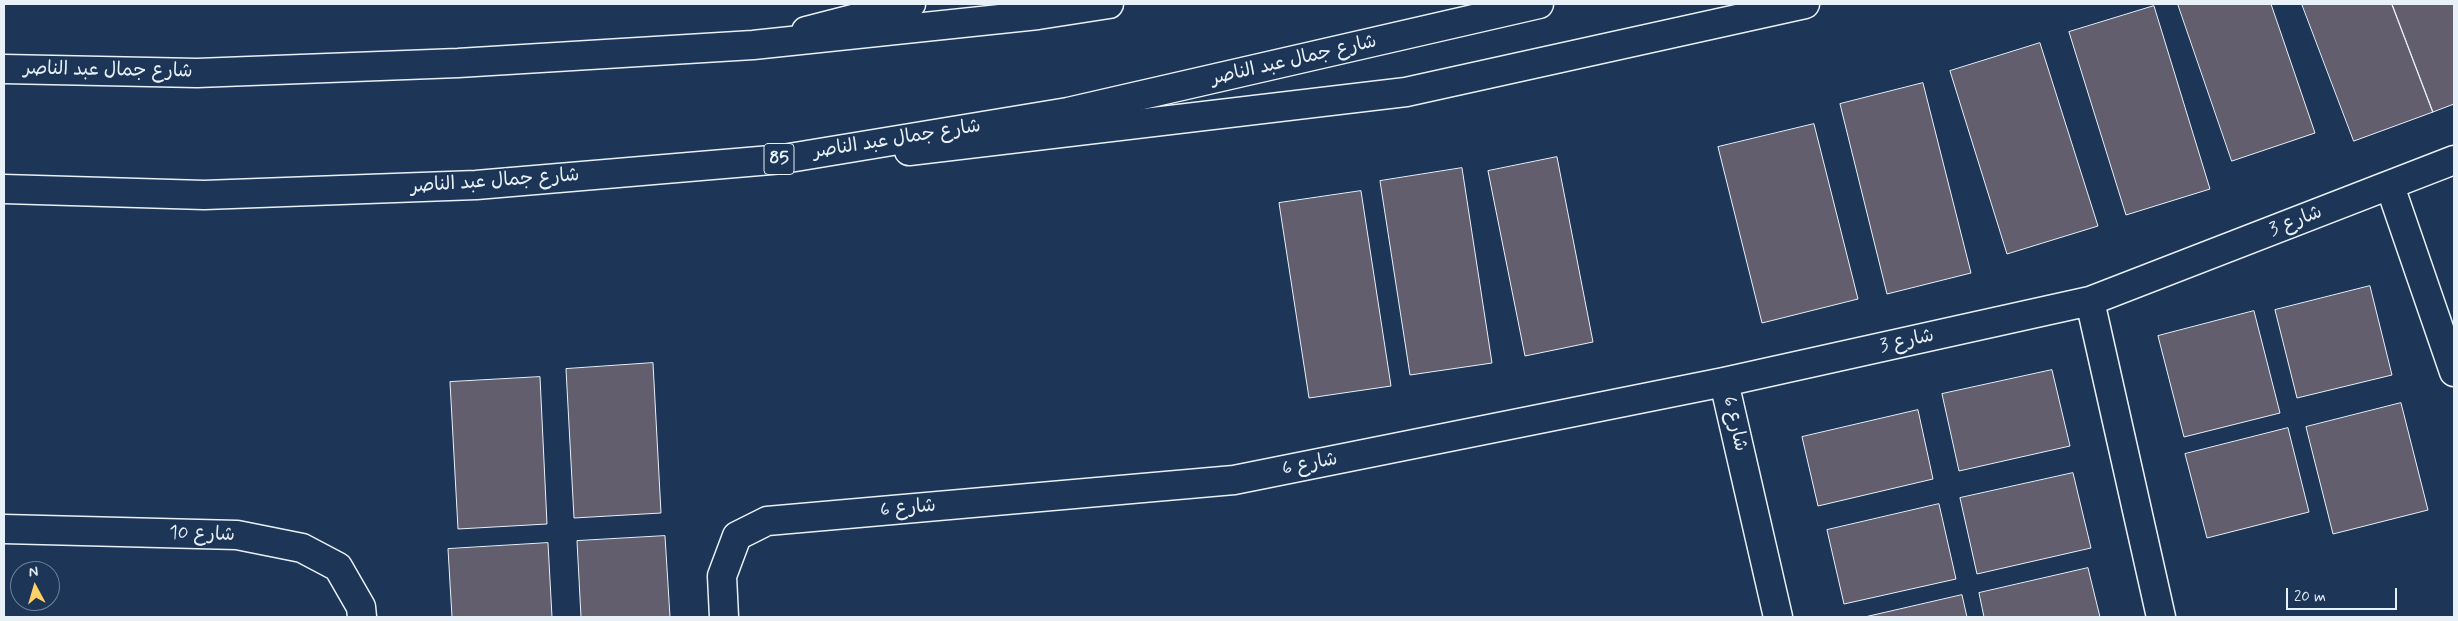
<!DOCTYPE html>
<html>
<head>
<meta charset="utf-8">
<style>
	body { margin:0 }
	#map { position:relative; width:2458px; height:621px; overflow:hidden; background:#1d3557; font-family:Mynerve,sans-serif }
	canvas { display:block }
	.frame { position:absolute; inset:0; border:5px solid #e8f1f8; pointer-events:none }
	.north { position:absolute; left:10px; top:561px; width:50px; height:50px; box-sizing:border-box; background:#1d3557; border:1px solid #6e8097; border-radius:50%; rotate:354deg; font-size:14px; font-weight:700; line-height:20px; text-align:center; color:#e8f1f8 }
	.north::after { content:''; display:block; margin:auto; width:18px; height:22px; background:#ffd166; clip-path:polygon(50% 0,100% 100%,50% 72%,0 100%) }
	.scale { position:absolute; left:2286px; top:588px; width:111px; height:22px; box-sizing:border-box; border:2px solid #e8f1f8; border-top:0; padding-left:6px; font-size:15px; line-height:18px; white-space:nowrap; color:#e8f1f8; -webkit-text-stroke:4px #1d3557; paint-order:stroke }
</style>
</head>
<body>
<div id="map">
<canvas width="2458" height="621"></canvas>
<div class="frame"></div>
<div class="north">N</div>
<div class="scale">20 m</div>
</div>
<script>
const context = document.querySelector('canvas').getContext('2d');
context.lineJoin = 'round';
function fillPath(path, color) { context.fillStyle = color; context.fill(path, 'evenodd'); }
function strokePath(path, color, width, dash) { context.strokeStyle = color; context.lineWidth = width; context.lineCap = dash ? 'butt' : 'round'; context.setLineDash(dash || []); context.stroke(path); }
function write(font, color, halo, rows, align = 'center') {
  context.font = font + ' Mynerve,"Playpen Sans Arabic",sans-serif'; context.lineWidth = 4; context.setLineDash([]); context.textBaseline = 'middle'; context.strokeStyle = halo; context.fillStyle = color; for (const [text, x, y, turn = 0] of rows) {
    context.save(); context.translate(x, y); context.rotate((+turn || 0) * Math.PI / 180); context.textAlign = isNaN(turn) ? turn : align; if (halo) context.strokeText(text, 0, 0); context.fillText(text, 0, 0); context.restore();
  }
}
const building = new Path2D(`
	M2178 4H2271L2315 133 2232 161Z
	M2302 4H2392L2433 112 2354 141Z
	M2392 4H2454V104L2433 112Z
	M2154 6 2210 189 2126 215 2069 32Z
	M2040 43 2098 226 2007 254 1950 71Z
	M1923 83 1971 273 1887 294 1840 104Z
	M1814 124 1858 299 1762 323 1718 147Z
	M1557 157 1593 342 1525 356 1488 171Z
	M1462 168 1492 363 1410 375 1380 181Z
	M1361 191 1391 386 1309 398 1279 203Z
	M2370 286 2392 375 2297 398 2275 310Z
	M2254 311 2280 413 2184 437 2158 336Z
	M653 363 661 513 574 518 566 369Z
	M2052 370 2070 446 1959 471 1942 394Z
	M540 377 547 524 458 529 450 382Z
	M2401 403 2428 510 2333 534 2306 427Z
	M1918 410 1933 479 1818 506 1802 437Z
	M2288 428 2309 512 2207 538 2185 454Z
	M2073 473 2091 548 1977 574 1960 498Z
	M1939 504 1956 579 1844 604 1827 530Z
	M665 536 670 617H581L577 541Z
	M548 543 552 617H452L448 549Z
	M2088 568 2100 617H1984L1979 593Z
	M1962 595 1967 617H1865Z`);
fillPath(building, '#625e6e');
strokePath(building, '#e8f1f8', 1);
const minor = new Path2D(`
	M2390 186 2454 372
	M2090 301 2161 617
	M1724 382 1778 617
	M4 529 237 535 302 548 338 567 361 607 362 617
	M724 617 722 576 737 536 767 521 1234 480 1724 382 2090 301 2454 160`);
const major = new Path2D(`
	M806 31 911 4
	M909 151 1406 92 1805 4`);
const highway = new Path2D(`
	M4 69 197 73 458 63 753 45 1038 15 1109 4
	M4 189 204 195 476 185 783 159 1068 112 1539 4`);
strokePath(minor, '#e8f1f8', 31);
strokePath(major, '#e8f1f8', 31);
strokePath(highway, '#e8f1f8', 31);
strokePath(minor, '#1d3557', 28);
strokePath(major, '#1d3557', 28);
strokePath(highway, '#1d3557', 28);
for (const [x, y, w] of [
	[779,159,30]
]) { const box = new Path2D(); box.roundRect(x - w / 2, y - 15.5, w, 31, 4); context.fillStyle = '#1d3557'; context.fill(box); strokePath(box, '#e8f1f8', 1); }
write('bold 18px', '#e8f1f8', null, [
	["85",779,159]
]);
write('19px', '#e8f1f8', '#1d3557', [
	["شارع جمال عبد الناصر",1294,61,-13],
	["شارع جمال عبد الناصر",108,71,1],
	["شارع جمال عبد الناصر",897,140,-9],
	["شارع جمال عبد الناصر",495,182,-4],
	["شارع 3",2296,222,-21],
	["شارع 3",1907,342,-12],
	["شارع 6",1734,424,77],
	["شارع 6",1310,465,-11],
	["شارع 6",908,509,-5],
	["شارع 10",202,535,2]
]);
</script>
</body>
</html>
